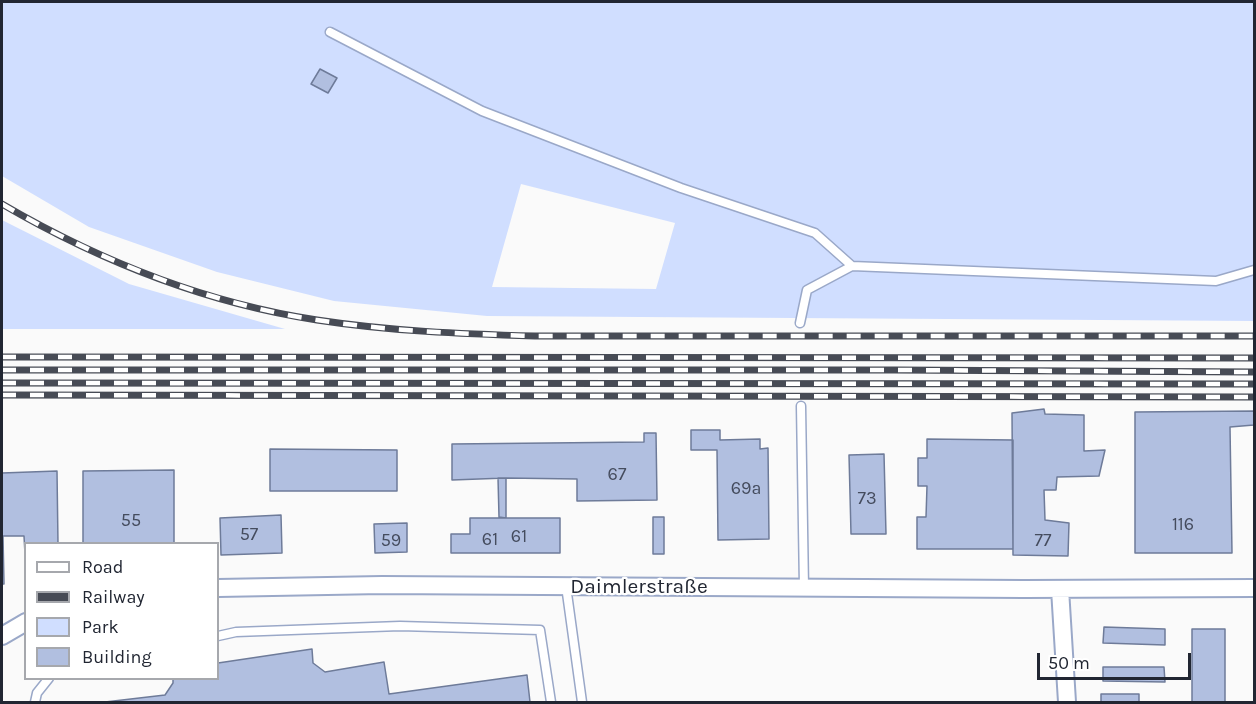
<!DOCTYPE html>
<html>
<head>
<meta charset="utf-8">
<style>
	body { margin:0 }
	#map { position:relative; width:1256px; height:704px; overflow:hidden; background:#fafafa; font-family:Karla,sans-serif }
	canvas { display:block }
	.frame { position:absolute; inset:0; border:3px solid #212632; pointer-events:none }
	.legend { position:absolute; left:24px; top:542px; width:195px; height:138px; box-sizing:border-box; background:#fff; border:2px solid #a6a8ad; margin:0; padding:8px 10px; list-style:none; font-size:18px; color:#212632 }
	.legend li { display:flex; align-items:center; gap:12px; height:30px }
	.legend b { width:30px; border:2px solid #a6a8ad }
	.scale { position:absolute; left:1037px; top:653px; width:154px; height:27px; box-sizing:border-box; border:3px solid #212632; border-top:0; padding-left:8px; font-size:18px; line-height:21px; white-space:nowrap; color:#212632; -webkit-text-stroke:4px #fff; paint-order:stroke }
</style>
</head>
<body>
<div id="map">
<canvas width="1256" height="704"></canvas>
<div class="frame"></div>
<ul class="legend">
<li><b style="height:8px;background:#fff"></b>Road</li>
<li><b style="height:8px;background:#474b55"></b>Railway</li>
<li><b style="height:16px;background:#d0deff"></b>Park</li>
<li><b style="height:16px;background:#b1bfe0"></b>Building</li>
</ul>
<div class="scale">50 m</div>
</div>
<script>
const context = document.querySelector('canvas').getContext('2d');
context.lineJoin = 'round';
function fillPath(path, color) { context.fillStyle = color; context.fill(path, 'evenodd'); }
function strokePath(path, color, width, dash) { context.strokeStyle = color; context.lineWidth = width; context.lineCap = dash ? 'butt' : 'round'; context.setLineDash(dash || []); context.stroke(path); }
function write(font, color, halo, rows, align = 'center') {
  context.font = font + ' Karla,sans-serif'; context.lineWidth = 4.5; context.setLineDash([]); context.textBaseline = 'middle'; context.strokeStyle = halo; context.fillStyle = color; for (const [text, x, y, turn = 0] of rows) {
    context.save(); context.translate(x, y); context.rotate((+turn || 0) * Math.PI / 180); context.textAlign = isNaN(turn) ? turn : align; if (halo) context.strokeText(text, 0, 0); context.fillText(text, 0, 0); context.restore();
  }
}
fillPath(new Path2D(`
	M2 2H1254V321L487 316 334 301 217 272 89 227 2 176ZM521 184 675 223 656 289 492 287Z
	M2 220 129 284 285 329H2Z`), '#d0deff');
const building = new Path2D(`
	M320 69 337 78 328 93 311 84Z
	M1044 409 1045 414 1084 415V451L1105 450 1099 476 1057 477 1056 490H1044L1045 520 1069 523 1068 556 1013 555 1012 413Z
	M1254 411V425L1230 427 1232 553H1135V412Z
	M691 430H720V440L760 439V449L768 448 769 539 718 540 717 450H691Z
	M644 433H656L657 500 577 501V479L506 478 452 480V444L644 442Z
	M927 439 1013 440V549H917V517H926L927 486H918V458H927Z
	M270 449 397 450V491H270Z
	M884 454 886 534H851L849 455Z
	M174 470V544H83V471Z
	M57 471 58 544H26L25 554 24 536H3L4 584H2V473Z
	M498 478H506V518L499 517Z
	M281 515 282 553 221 555 220 518Z
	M653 517H664V554H653Z
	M470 518H560V553H451V534H470Z
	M407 523V552L375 553 374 524Z
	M1104 627 1165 629V645L1103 643Z
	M1192 629H1225V702H1192Z
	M312 649 313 663 325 672 384 662 389 694 527 675 530 702H105L165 695 173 683V678H218V663Z
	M1103 667H1164L1165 682 1103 681Z
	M1101 694H1139V702H1101Z`);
fillPath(building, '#b1bfe0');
strokePath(building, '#6e7b99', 1.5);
const service = new Path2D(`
	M330 32 482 111 681 188 815 233 852 266
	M800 323 807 290 852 266 1216 281 1254 270
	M801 406 804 588
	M566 586 582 702
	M218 636 236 632 400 626 540 630 551 702
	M35 702 37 693 49 678`);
const minor = new Path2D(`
	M218 588 382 585 1024 589 1254 588
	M1060 589 1067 702
	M2 636 26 622`);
strokePath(service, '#9aa8c8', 11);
strokePath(minor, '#9aa8c8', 20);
strokePath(service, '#fff', 8);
strokePath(minor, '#fff', 16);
const rail = new Path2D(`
	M2 204C98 260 206 303 317 320 389 331 462 334 535 336H1254
	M2 357 1254 358
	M2 370H894L1254 372
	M2 383 1254 384
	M2 395 1254 397`);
strokePath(rail, '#474b55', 7);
strokePath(rail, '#fff', 4.5, [14]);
write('18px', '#454c5e', null, [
	["67",617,475],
	["69a",746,489],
	["73",867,499],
	["55",131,521],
	["116",1183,525],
	["57",249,535],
	["61",519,537],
	["61",490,540],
	["59",391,541],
	["77",1043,541]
]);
write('21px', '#212632', '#fff', [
	["Daimlerstraße",639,587]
]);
</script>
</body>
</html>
